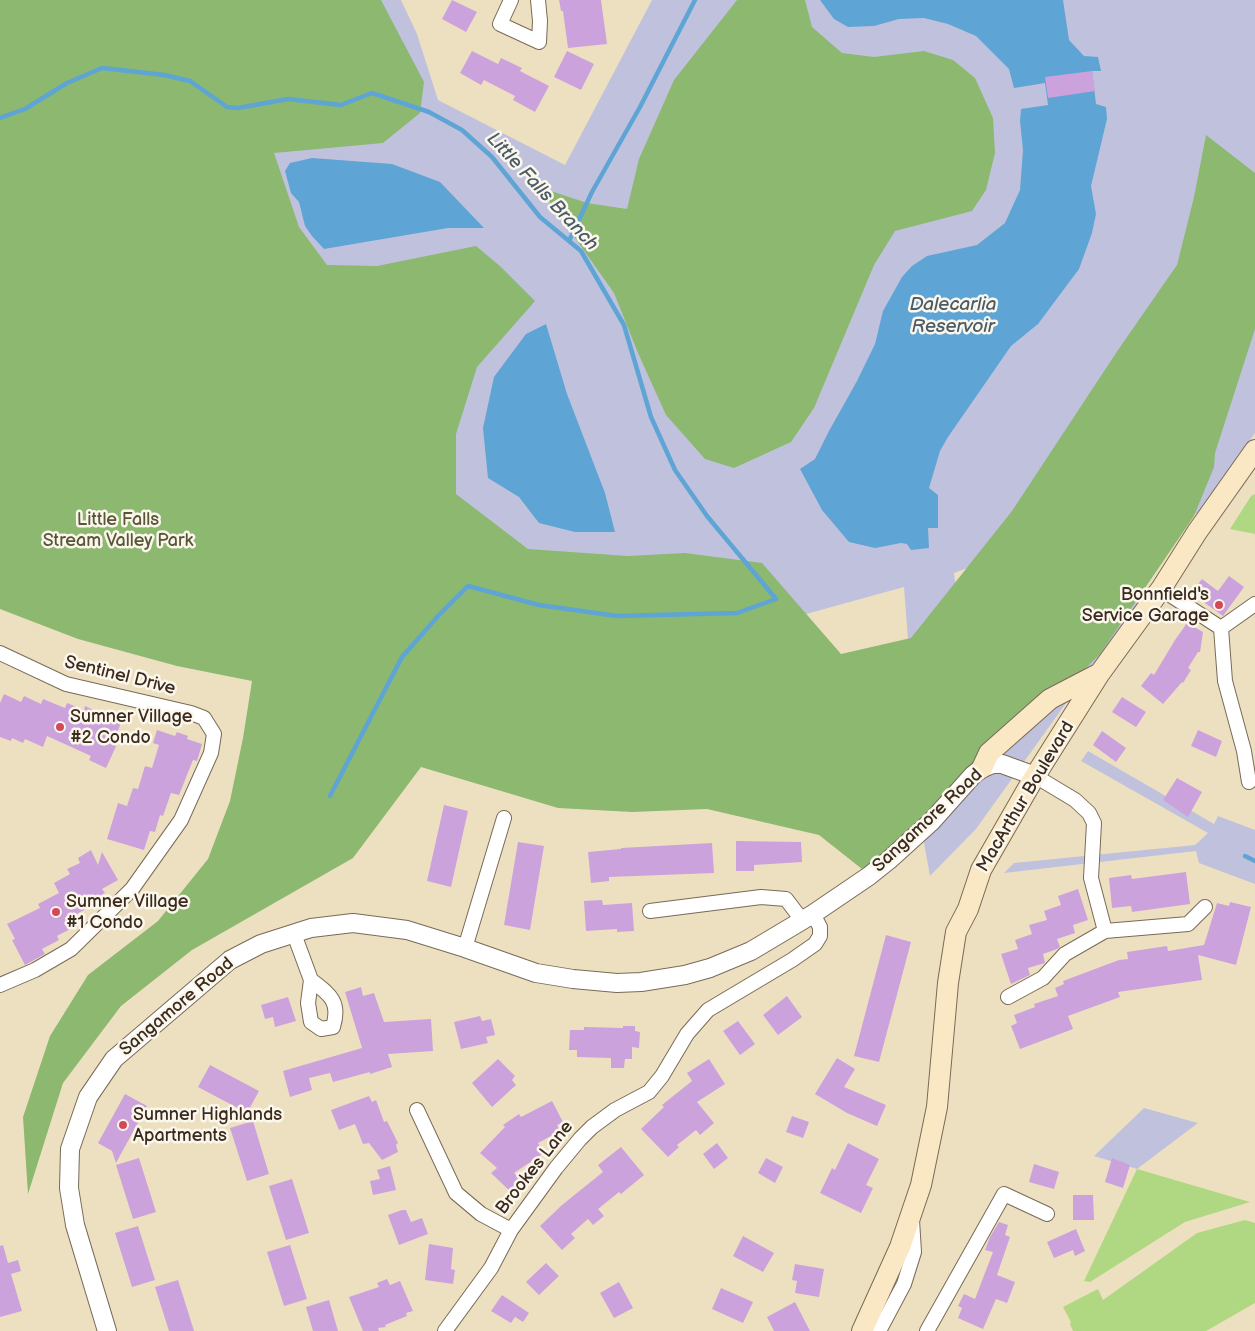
<!DOCTYPE html>
<html>
<head>
<meta charset="utf-8">
<style>
	body { margin:0 }
	canvas { display:block; background:#ede0c0 }
</style>
</head>
<body>
<canvas width="1255" height="1331"></canvas>
<script>
const context = document.querySelector('canvas').getContext('2d');
context.lineJoin = 'round';
function fillPath(path, color) { context.fillStyle = color; context.fill(path, 'evenodd'); }
function strokePath(path, color, width, dash) { context.strokeStyle = color; context.lineWidth = width; context.lineCap = dash ? 'butt' : 'round'; context.setLineDash(dash || []); context.stroke(path); }
function write(font, color, halo, rows, align = 'center') {
  context.font = font + ' "Balsamiq Sans",sans-serif'; context.lineWidth = 5; context.setLineDash([]); context.textBaseline = 'middle'; context.strokeStyle = halo; context.fillStyle = color; for (const [text, x, y, turn = 0] of rows) {
    context.save(); context.translate(x, y); context.rotate((+turn || 0) * Math.PI / 180); context.textAlign = isNaN(turn) ? turn : align; if (halo) context.strokeText(text, 0, 0); context.fillText(text, 0, 0); context.restore();
  }
}
fillPath(new Path2D(`
	M313 0H401L417 34 438 100 565 165 652 0H1255V433L1199 514 1127 510 954 573 959 611 1139 601 976 829 930 876 923 837 904 587 770 624 486 591 245 157Z
	M1088 751 1214 824 1218 816 1255 830V884L1199 863 1196 851 1004 873 1014 863 1195 845 1208 833 1081 761Z
	M1144 1108 1198 1123 1137 1169 1094 1156Z`), '#c0c2dd');
fillPath(new Path2D(`
	M1255 494V534L1230 529 1251 496Z
	M1137 1169 1250 1202 1185 1222 1090 1282 1084 1281Z
	M1245 1220 1255 1223V1303L1206 1331H1073L1070 1324 1071 1322 1063 1307 1098 1289 1103 1300 1197 1233Z`), '#b0d882');
fillPath(new Path2D(`
	M0 0H381L424 82 420 113 383 143 274 153 299 227 327 265 377 266 476 246 501 267 535 301 477 367 456 434V494L528 549 628 556 685 553 762 563 841 654 911 638 1012 511 1118 350 1177 265 1194 197 1206 135 1255 173V329L1215 453 1214 467 1194 516 1100 654 1078 676 984 750 931 811 886 852 862 869 819 835 707 809 632 812 558 808 421 767 353 858 192 950 121 1006 63 1083 28 1194 23 1117 50 1036 88 975 158 921 208 859 230 801 243 738 252 681 177 666 78 639 0 609Z
	M737 0H805L812 27 842 53 874 57 924 51 953 60 975 78 993 118 995 153 986 190 972 211 895 231 874 265 814 408 791 442 734 468 705 459 666 415 638 353 614 293 539 187 587 203 627 209 639 159 674 80Z`), '#8cb870');
fillPath(new Path2D(`
	M820 0H1063L1069 40 1084 56 1098 57 1101 71H1092L1096 104 1106 107 1107 119 1091 186 1096 214 1092 233 1079 269 1038 324 1011 346 948 437 940 451 929 488 938 495V528H928L929 548 911 550 907 544 901 543 875 548 849 542 822 510 800 469 815 459 829 431 857 381 875 344 883 311 902 277 912 266 927 256 977 245 1005 223 1020 190 1023 150 1020 121 1021 109 1048 105 1045 83 1014 88 1009 69 976 36 948 24 924 18 899 19 874 26 848 27 834 19Z
	M312 158 392 164 440 182 484 228H448L324 249 312 236 305 226 299 202 291 193 285 171 290 163Z
	M546 324 567 394 605 493 615 532H575L539 523 519 497 488 478 483 428 494 377 526 334Z`), '#5ea4d4');
strokePath(new Path2D(`
	M0 118 25 109 67 83 102 68 164 75 190 81 227 107 238 108 288 99 341 105 372 93 429 112 462 130 492 157 540 217 581 251 624 325 651 417 675 470 707 516 776 599 737 613 617 616 539 605 468 586 439 615 402 657 330 796
	M569 241 592 192 640 107 695 0
	M1245 856 1255 861`), '#5ea4d4', 4.5);
fillPath(new Path2D(`
	M452 0 477 12 466 32 442 19Z
	M559 0H601L607 44 568 48 563 11H561Z
	M472 51 498 64 501 58 522 68 520 71 549 86 535 112 513 100 515 96 484 80 481 85 460 73Z
	M567 51 594 64 581 90 554 77Z
	M1092 71 1095 91 1048 98 1045 77Z
	M1229 576 1244 587 1223 616 1191 593 1202 579 1218 591Z
	M1187 623 1203 632 1200 652H1198L1188 668 1191 670 1183 683 1182 682 1163 704 1141 686 1151 673 1154 675 1175 640Z
	M4 694 21 702 24 696 41 704 43 699 65 708 67 703 84 710 85 706 121 723 114 740 118 742 106 768 89 760 91 756 47 736 43 747 25 739 23 743 12 738 11 741 0 737V703Z
	M1122 697 1146 712 1136 727 1112 712Z
	M157 730 175 736 177 732 188 736 187 739 202 744 197 761 193 760 179 795 171 793 163 816 160 815 155 832 150 831 144 850 107 839 118 803 127 806 133 788 138 789 145 766 152 768 159 745 153 743Z
	M1198 730 1222 741 1216 757 1191 746Z
	M1102 731 1126 748 1116 762 1093 745Z
	M1177 778 1202 792 1188 817 1163 800Z
	M444 805 468 811 451 887 427 881Z
	M736 841 801 842 802 862 754 865V871H736Z
	M518 842 544 846 530 930 504 925Z
	M712 843 714 873 609 877V881L591 883 588 852 621 849V848Z
	M91 850 98 865 102 852 118 880 102 889 105 893 88 903 90 907 69 918 74 927 57 936 59 940 42 949 45 954 25 965 12 940 15 939 7 924 40 908 38 904 59 893 54 883 70 874 67 869 80 863 78 858Z
	M1186 872 1190 904 1132 912 1131 906 1112 908 1109 878 1131 875 1132 879Z
	M1078 889 1088 920 1073 925 1075 933 1057 939 1060 947 1057 949 1043 954 1045 963 1028 968 1030 975 1011 984 1001 954 1018 949 1015 940 1032 934 1029 925 1047 920 1044 911 1061 905 1058 896Z
	M602 900 603 905 632 903 634 931 617 932V929L586 931 584 901Z
	M1230 902 1251 907 1236 965 1198 955 1202 980 1118 992 1120 997 1068 1016 1073 1029 1020 1049 1011 1026 1017 1023 1014 1015 1035 1007 1034 1004 1058 996 1055 988 1064 984 1063 981 1119 960 1128 959 1127 952 1167 946 1168 951 1204 945 1217 903 1229 906Z
	M886 935 911 942 879 1062 854 1056Z
	M361 987 363 996 374 993 384 1022 431 1019 433 1051 388 1054 392 1067 370 1074V1072L333 1082 330 1073 309 1078 312 1090 290 1097 283 1071 362 1048 345 992Z
	M787 996 802 1017 778 1035 763 1015Z
	M288 997 296 1021 275 1027 273 1017 265 1019 261 1005Z
	M480 1016 482 1021 491 1019 495 1035 486 1037 488 1043 461 1049 454 1022Z
	M738 1021 755 1044 740 1055 723 1031Z
	M623 1026H635V1031L640 1032 639 1048 632 1047V1059H625L624 1068H611V1058L577 1057V1050H569L570 1030H584V1027L623 1028Z
	M837 1058 855 1069 844 1087 886 1105 877 1126 847 1113 815 1094Z
	M498 1059 515 1076 512 1080 516 1085 492 1107 472 1083Z
	M709 1059 725 1084 697 1102 714 1123 700 1135 696 1130 677 1145 679 1147 668 1157 641 1129 664 1107 662 1105 692 1081 687 1073Z
	M210 1065 259 1091 247 1113 198 1087Z
	M125 1094 147 1106 116 1163 112 1151 98 1143Z
	M369 1096 372 1102 376 1100 384 1122 387 1121 398 1143 396 1145 398 1152 382 1160 369 1143 363 1144 355 1124 339 1130 331 1110Z
	M552 1101 563 1122 557 1125 560 1131 538 1143 544 1153 514 1173 524 1183 513 1194 491 1173 497 1168 480 1153 505 1127 503 1125 519 1114 521 1117Z
	M792 1116 809 1122 803 1138 786 1132Z
	M253 1121 269 1174 247 1181 230 1128Z
	M717 1143 728 1158 714 1169 703 1154Z
	M848 1143 879 1159 866 1185 873 1188 861 1213 820 1193 832 1168 835 1170Z
	M621 1147 644 1175 621 1194 619 1192 598 1209 604 1216 593 1225 588 1219 571 1234 575 1238 562 1250 540 1226 562 1205 603 1172 598 1165Z
	M139 1158 156 1212 133 1219 116 1165Z
	M766 1158 783 1167 775 1183 758 1173Z
	M1112 1158 1130 1165 1123 1188 1105 1182Z
	M1034 1164 1059 1172 1054 1189 1029 1182Z
	M390 1166 396 1190 373 1195 370 1181 380 1179 377 1170Z
	M292 1179 309 1233 286 1240 269 1186Z
	M1073 1195H1093L1094 1220H1073Z
	M402 1210H406L411 1222 422 1218 428 1234 399 1245 388 1215Z
	M999 1222 1008 1225 1005 1235 1010 1237 997 1275 1015 1282 1007 1303 996 1299 983 1329 958 1318 962 1308 958 1306 964 1294 975 1299 993 1252 985 1250 990 1237Z
	M138 1226 155 1280 132 1287 115 1233Z
	M1076 1229 1085 1251 1075 1256 1073 1250 1054 1258 1047 1242Z
	M743 1236 774 1253 763 1272 733 1256Z
	M429 1244 453 1248 451 1269 455 1270 453 1284 425 1280Z
	M3 1245 8 1263 18 1260 21 1271 11 1274 22 1311 0 1317V1246Z
	M290 1245 307 1299 284 1306 267 1252Z
	M546 1263 559 1276 539 1295 526 1282Z
	M795 1264 824 1269 819 1297 795 1293 797 1281 792 1280Z
	M387 1279 390 1285 400 1281 413 1311 406 1313 407 1316 385 1325 386 1327 378 1328 379 1331H363L349 1297 379 1287 377 1283Z
	M178 1280 194 1331H169L155 1287Z
	M619 1282 633 1308 614 1318 600 1293Z
	M721 1288 753 1302 743 1323 712 1309Z
	M502 1295 529 1313 523 1322 515 1317 511 1323 491 1311Z
	M329 1300 338 1331H313L306 1307Z
	M795 1302 810 1331H774L767 1317Z`), '#cca2dd');
const minor = new Path2D(`
	M511 0 500 24 539 42 540 21 538 0
	M1161 589 1221 628
	M1221 628 1225 681 1244 751 1249 782
	M1221 628 1255 604
	M0 653 66 684 191 713 204 718 214 734 211 753 181 820 132 889 71 949 35 970 0 985
	M1035 776 1075 800 1089 813 1094 823 1091 878 1105 931
	M650 911 761 897 786 899 802 920
	M294 934 311 980 308 1003 311 1022 321 1029 333 1027C341 1001 329 994 311 980
	M465 948 504 818
	M1008 997 1043 978 1065 954 1105 931 1188 924 1205 907
	M417 1110 456 1193 481 1214 511 1230
	M445 1331 491 1268 511 1230 556 1168 580 1139 592 1127 615 1110 649 1092 662 1076 687 1034 708 1010 792 960 815 944 820 936V927L813 914
	M879 1331 904 1284 914 1252 912 1220
	M927 1331 1004 1194 1047 1214`);
const tertiary = new Path2D(`
	M107 1331 75 1225 69 1188 70 1149 88 1097 114 1059 230 960 261 944 311 928 353 923 407 930 465 948 536 973 573 979 617 983 641 982 685 975 710 968 751 951 813 914 869 876 889 860 932 821 973 775 982 768 993 764H1002L1035 776`);
const secondary = new Path2D(`
	M982 768 989 753 1050 699 1100 673
	M862 1331 900 1247 921 1185 937 1107 948 983 956 932 968 909 981 870 1035 776 1100 673 1161 589 1197 532 1255 450`);
strokePath(minor, '#796a57', 16);
strokePath(tertiary, '#796a57', 20);
strokePath(secondary, '#796a57', 22);
strokePath(minor, '#fff', 14);
strokePath(tertiary, '#fff', 18);
strokePath(secondary, '#fae7c3', 20);
for (const [x, y, r, color] of [
	[1219,605,5,"#d1495b"],
	[60,727,5,"#d1495b"],
	[56,912,5,"#d1495b"],
	[123,1125,5,"#d1495b"]
]) { const dot = new Path2D(); dot.arc(x, y, r, 0, 2 * Math.PI); context.fillStyle = color; context.fill(dot); strokePath(dot, '#fbf7ec', 2); }
write('18px', '#585637', '#fbf7ec', [
	["Little Falls",118,520],
	["Stream Valley Park",118,541]
]);
write('18px', '#3b2a1e', '#fbf7ec', [
	["Bonnfield's",1209,595,"right"],
	["Service Garage",1209,616,"right"],
	["Sumner Village",70,717],
	["#2 Condo",70,738],
	["Sumner Village",66,902],
	["#1 Condo",66,923],
	["Sumner Highlands",133,1115],
	["Apartments",133,1136]
], 'left');
write('18px', '#3b2a1e', '#fbf7ec', [
	["Sentinel Drive",120,676,14],
	["MacArthur Boulevard",1026,797,-59],
	["Sangamore Road",928,821,-43],
	["Sangamore Road",177,1007,-40],
	["Brookes Lane",535,1168,-52]
]);
write('italic 19px', '#495b67', '#fbf7ec', [
	["Little Falls Branch",542,192,47],
	["Dalecarlia",953,305],
	["Reservoir",953,327]
]);
</script>
</body>
</html>
